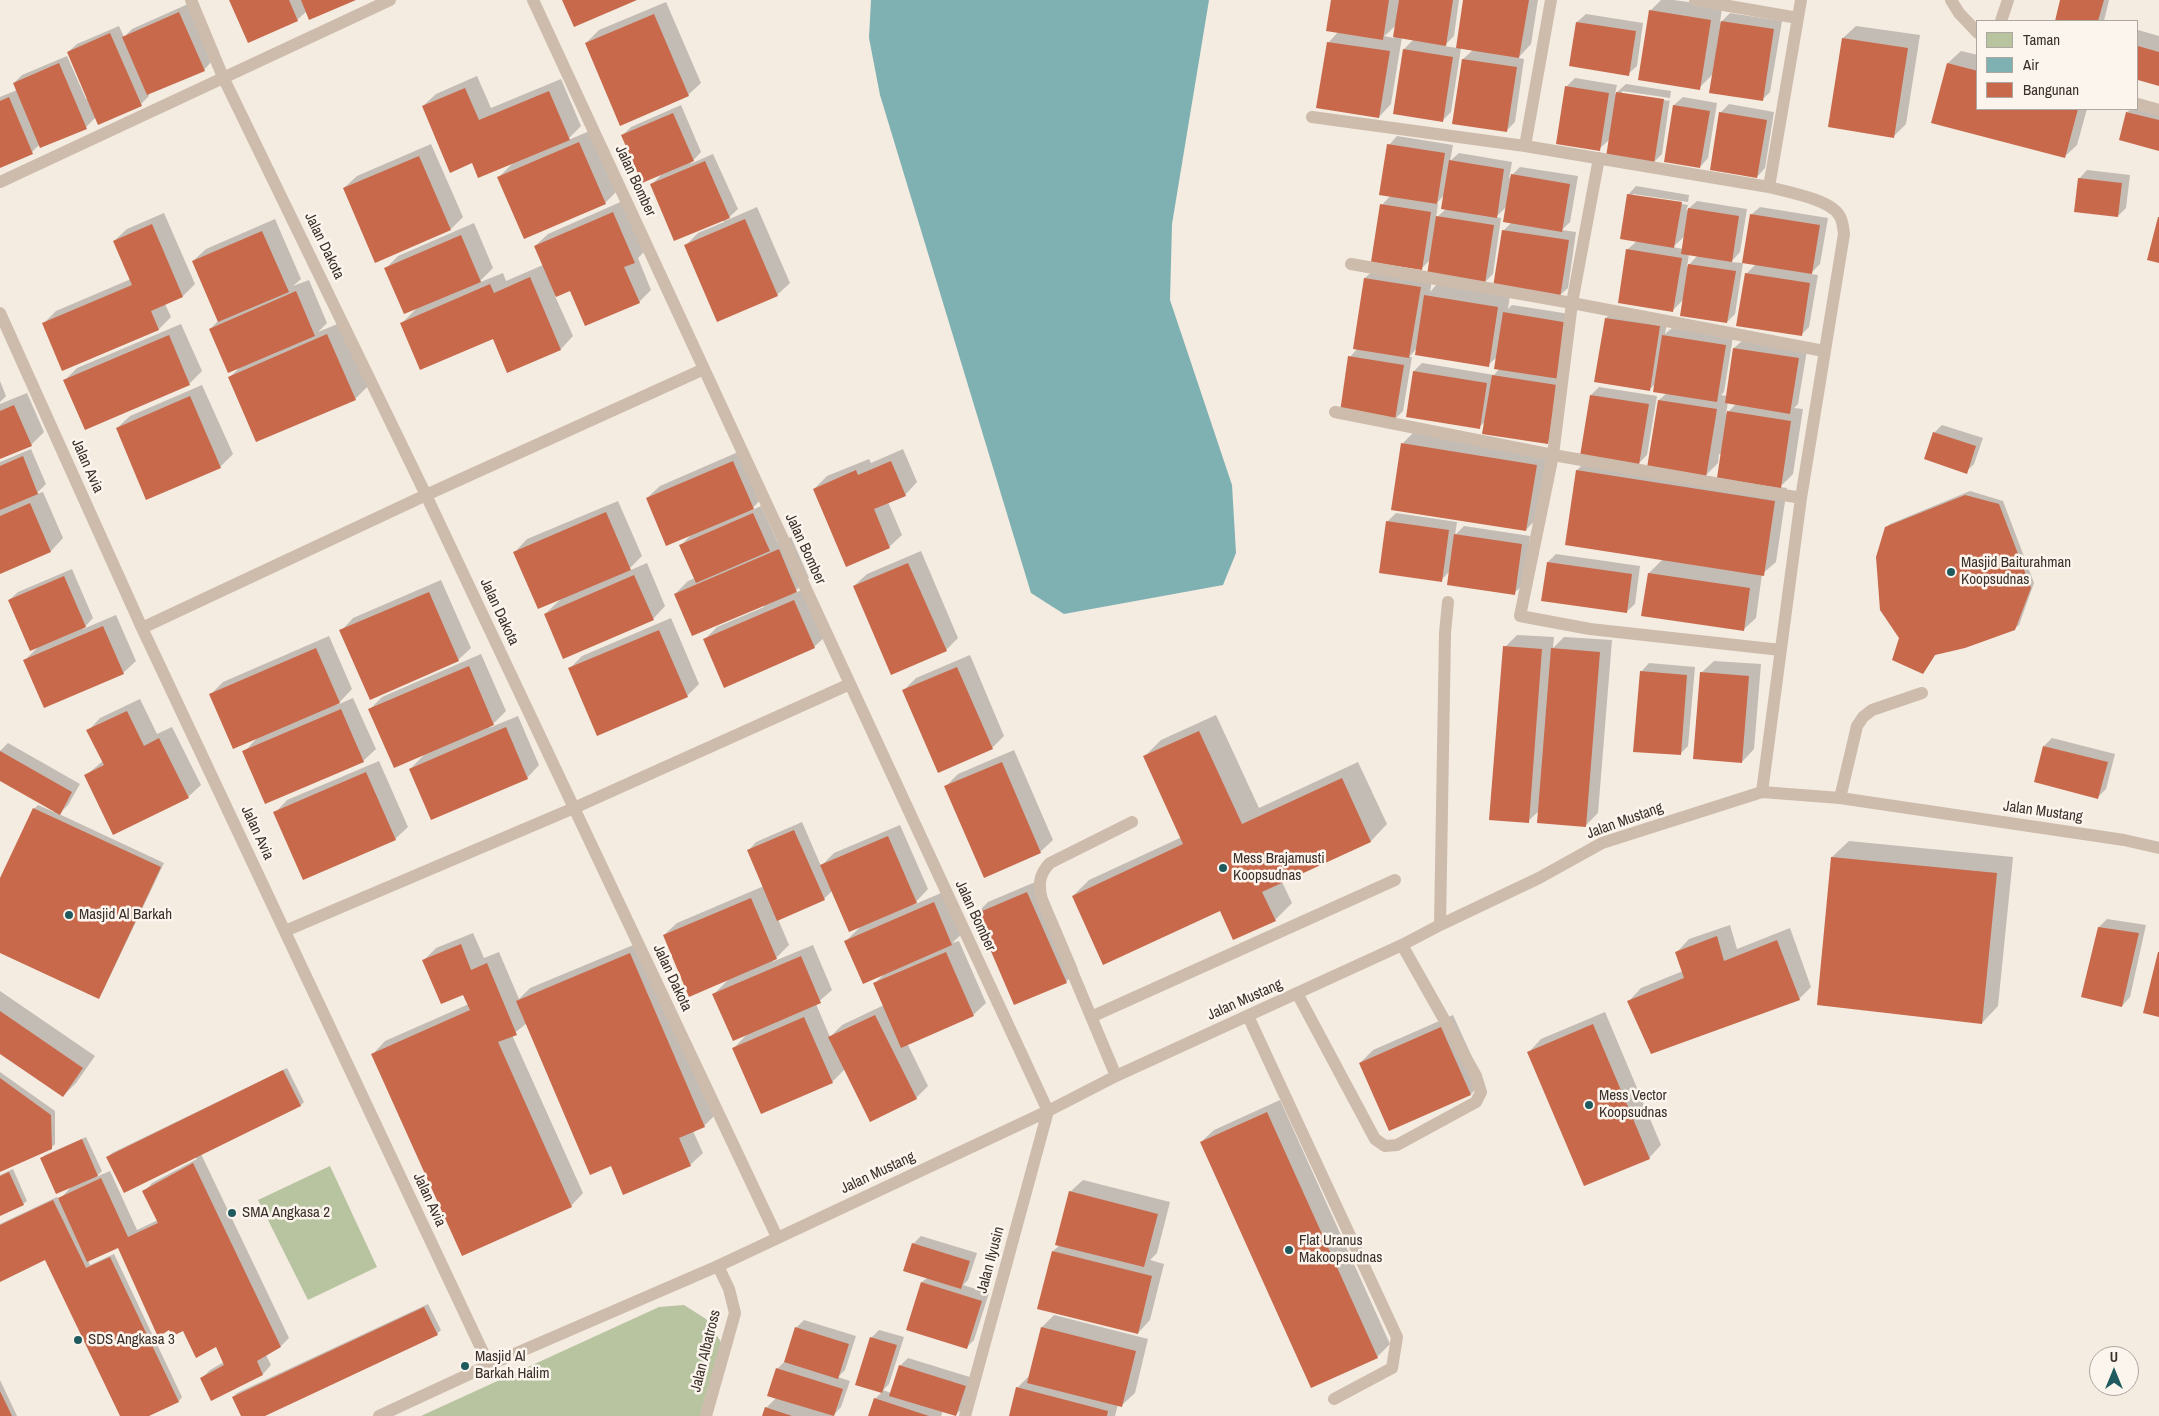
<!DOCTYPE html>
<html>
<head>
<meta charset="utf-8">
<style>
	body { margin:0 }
	#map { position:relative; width:2159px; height:1416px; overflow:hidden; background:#f4ebe1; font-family:"Archivo Narrow",sans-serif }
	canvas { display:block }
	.legend { position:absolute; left:1976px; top:20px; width:162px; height:90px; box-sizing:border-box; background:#fbf5ee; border:1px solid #aea6a0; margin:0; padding:6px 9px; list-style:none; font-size:15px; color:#3b302b }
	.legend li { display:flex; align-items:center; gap:10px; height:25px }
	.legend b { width:25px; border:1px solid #aea6a0 }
	.north { position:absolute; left:2089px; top:1346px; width:50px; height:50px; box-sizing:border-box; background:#fbf5ee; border:1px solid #aea6a0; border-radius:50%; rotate:0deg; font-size:14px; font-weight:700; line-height:20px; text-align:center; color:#3b302b }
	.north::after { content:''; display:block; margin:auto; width:18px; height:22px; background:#1f5a5e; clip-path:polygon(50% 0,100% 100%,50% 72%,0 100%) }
</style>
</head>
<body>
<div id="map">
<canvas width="2159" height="1416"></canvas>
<ul class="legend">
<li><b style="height:14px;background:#b8c4a0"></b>Taman</li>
<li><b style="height:14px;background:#7fb0b2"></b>Air</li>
<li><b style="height:14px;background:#c8694b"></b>Bangunan</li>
</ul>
<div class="north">U</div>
</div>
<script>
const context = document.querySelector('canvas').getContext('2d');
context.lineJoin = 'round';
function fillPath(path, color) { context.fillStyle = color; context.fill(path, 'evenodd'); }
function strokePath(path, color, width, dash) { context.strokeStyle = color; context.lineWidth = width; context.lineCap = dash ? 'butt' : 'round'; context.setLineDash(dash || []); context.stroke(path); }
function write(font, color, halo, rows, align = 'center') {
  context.font = font + ' "Archivo Narrow",sans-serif'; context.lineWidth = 5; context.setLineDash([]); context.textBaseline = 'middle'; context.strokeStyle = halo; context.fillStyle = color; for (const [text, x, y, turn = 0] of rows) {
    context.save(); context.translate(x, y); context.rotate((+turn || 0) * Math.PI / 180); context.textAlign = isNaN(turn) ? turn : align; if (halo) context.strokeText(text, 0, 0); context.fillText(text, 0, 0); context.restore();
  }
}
fillPath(new Path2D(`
	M330 1166 377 1267 308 1300 258 1200Z
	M684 1305 706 1319 721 1342 700 1416H421L659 1307Z`), '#b8c4a0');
fillPath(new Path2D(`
	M871 0H1209L1172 224 1170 300 1232 485 1236 553 1223 585 1064 614 1031 593 880 95 869 38Z`), '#7fb0b2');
fillPath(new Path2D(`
	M231 0H353L307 11 297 20Z
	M1332 0H1459L1454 36 1444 46 1457 48 1465 0H1538L1531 44 1518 58 1524 59 1515 122 1506 131 1454 122 1463 59 1473 50 1461 48 1451 112 1443 120 1404 49 1414 39 1402 37 1391 104 1379 117 1329 42 1339 31ZM1396 25 1394 38 1384 36 1388 33Z
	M1661 0H1674L1722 7 1720 23 1730 13 1782 21 1770 92 1762 100 1713 74 1699 88 1650 11Z
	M2062 0H2109L2104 21H2056Z
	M666 2 701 83 688 95 586 43 599 30Z
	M188 4 212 61 204 70 148 93 149 96 141 104 96 117 86 127 40 144 32 152 0 166V97L17 90 14 83 22 75 67 56 86 99 88 98 68 52 77 44 119 26 124 37 132 29Z
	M1586 14 1643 23 1637 66 1628 74 1577 22Z
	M1856 26 1920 35 1906 124 1894 136 1843 38Z
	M2138 30 2159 36V84L2138 79Z
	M1961 51 1978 55V109H2087L2077 145 2064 157 1932 122 1948 63Z
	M477 76 491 108 561 79 581 126 566 141 592 130 617 191 605 203 498 178 514 162H472L423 106 436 94Z
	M1575 78 1617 85 1615 94 1626 84 1671 91 1662 154 1653 163 1610 139 1599 149 1566 87ZM1622 91 1670 98V101L1622 94Z
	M1683 97 1717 103 1708 158 1700 167 1665 161 1674 105Z
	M1729 104 1774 112 1765 168 1757 177 1720 113Z
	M681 105 701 152 690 164 713 154 738 209 725 221 757 207 790 283 777 295 685 246 698 233 724 222 723 219 651 185 663 173 623 135 631 127Z
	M2159 105V150L2120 139 2127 112 2131 109Z
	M1397 136 1453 145 1450 161 1459 153 1512 162 1509 178 1520 167 1578 176 1570 222 1562 230 1576 232 1568 288 1559 296 1503 231 1512 222 1507 206 1496 217 1501 218 1493 274 1484 283 1433 274 1430 292 1438 283 1510 295 1508 309 1512 305 1576 315 1556 435 1547 443 1486 421 1479 427 1414 371 1422 363 1494 375 1500 368 1497 357 1488 365 1417 348 1409 357H1412L1403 411 1395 419 1350 357 1358 348 1365 278 1378 266 1429 274 1431 259 1421 269 1382 205 1391 195 1389 145ZM1445 194 1446 209 1436 218 1438 204H1436Z
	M431 144 463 217 451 229 344 188 357 176Z
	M2087 170 2130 175 2126 208 2118 216 2079 179Z
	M1636 186 1689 195 1688 202 1633 194V196L1688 205 1686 211 1697 201 1747 209 1740 252 1731 262 1743 263 1735 314 1727 322 1683 300 1673 310 1627 250 1637 241 1628 195ZM1685 236 1683 249 1673 247ZM1689 254 1698 255 1687 267Z
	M625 200 646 250 638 258 651 290 639 302 570 289 555 296 573 336 561 349 508 371 493 338 401 324 417 308 386 268 398 256 474 223 493 268 478 283 503 273 506 281 543 265 535 246 548 234Z
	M1760 207 1828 218 1820 264 1810 274 1818 275 1809 327 1801 335 1746 274 1756 264 1751 215Z
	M164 213 195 284 183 296 165 304 171 317 159 329 63 370 43 324 56 311 131 279 114 241 127 229Z
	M275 219 301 279 293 286 309 280 327 323 318 332 340 323 368 386 355 399 230 377 240 367 210 329 219 320 193 261 206 249Z
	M1614 310 1668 318 1665 334 1672 328 1733 337 1724 392 1721 395 1727 396 1734 348 1743 340 1807 350 1798 404 1794 408 1803 409 1793 474 1780 487 1787 488 1776 562 1762 574 1756 618 1743 630 1643 615 1649 573 1663 559 1577 470 1592 456 1591 395 1599 387 1657 396 1647 455 1637 465 1648 467 1659 400 1667 393 1656 383 1650 389 1606 318ZM1728 402 1736 404 1726 414ZM1719 454H1722L1718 478 1705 476 1718 463Z
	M181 324 202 371 189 384 65 380 77 368Z
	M0 381 6 396 0 402Z
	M202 385 233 454 220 467 117 428 130 416Z
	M27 393 44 432 31 445 0 458V404Z
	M1942 425 1983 438 1974 464 1966 472 1934 433Z
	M1415 431 1549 452 1538 517 1526 530 1403 443Z
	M31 449 46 484 36 494 43 492 63 538 51 551 0 572V462Z
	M745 449 765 495 750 511 761 506 778 543 791 537 809 578 792 594 807 588 827 635 814 647 704 640 717 627 764 607 763 604 675 594 688 581 695 578 681 545 692 534 647 498 660 486Z
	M903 449 917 482 905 495 888 502 902 535 889 547 814 489 827 476 869 459 871 463Z
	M1970 491 2003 501 2034 583 2019 625 2014 629 1936 654 1923 673 1900 638 1886 528 1890 524Z
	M618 501 642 556 626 572 647 563 665 606 653 619 545 614 562 598 515 552 527 539Z
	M1396 513 1457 522 1455 535 1464 526 1530 536 1523 585 1514 593 1450 571 1441 580 1380 571 1388 521Z
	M921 551 958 638 946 650 854 586 867 574Z
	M1556 554 1640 566 1635 604 1626 612 1548 562Z
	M72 569 93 618 83 629 116 615 136 661 123 673 24 661 39 646 9 600 18 592Z
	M441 580 471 648 458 660 341 631 353 618Z
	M671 618 699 684 687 696 569 669 582 656Z
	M1517 635 1554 637 1553 648 1564 637 1612 640 1598 813 1586 825 1539 811 1528 821 1505 647Z
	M329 636 352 689 337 705 353 698 376 749 363 761 244 752 259 736 210 695 223 682Z
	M481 654 506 711 489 728 518 716 539 765 527 778 410 769 427 752 370 709 382 697Z
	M970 655 1004 736 992 748 903 691 916 678Z
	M1714 661 1761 664 1754 749 1742 762 1701 673Z
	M1649 663 1695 667 1688 746 1680 754 1641 672Z
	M140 699 157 734 172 727 201 785 188 797 85 776 103 761 88 731 100 718Z
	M1216 715 1259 808 1358 762 1387 824 1371 841 1282 882 1292 903 1275 920 1221 910 1073 896 1089 880 1182 837 1144 757 1161 740Z
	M2052 738 2115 754 2106 789 2098 797 2044 746Z
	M8 743 80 784 68 805 59 814 164 863 102 993 99 997 0 952V881L34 809 38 805 54 812 55 811 0 779V751Z
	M1014 750 1053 840 1040 852 945 787 958 774Z
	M379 761 408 827 395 839 275 813 287 800Z
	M802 822 821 866 834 853 900 825 928 889 913 905 946 891 964 932 952 943 959 941 986 1003 973 1015 907 1043 928 1086 916 1098 845 1069 832 1082 734 1048 748 1033 714 994 730 978 664 935 677 923 764 886 748 851 756 842ZM832 891 862 925 846 941 885 973 875 983 884 1005 842 1025 830 1037 816 1004 832 990 813 945 772 962 789 945 778 919 824 899Z
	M1849 841 2013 857 1998 1006 1982 1023 1832 857Z
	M1040 880 1078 969 1066 982 976 914 988 902Z
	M2107 919 2146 925 2130 997 2122 1006 2099 927Z
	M1730 925 1737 949 1790 928 1811 987 1799 999 1629 1001 1641 988 1683 971 1677 952 1689 939Z
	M473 933 484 958 499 952 519 999 530 988 643 941 716 1114 704 1126 693 1131 703 1153 690 1165H612L527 1023 512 1035 583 1193 571 1206 373 1054 385 1041 469 1004 464 993 424 960 436 948Z
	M0 991 95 1056 76 1083 63 1096 0 1053Z
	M1605 1012 1661 1145 1649 1158 1529 1052 1541 1039Z
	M1453 1015 1483 1081 1471 1094 1390 1129 1360 1063 1373 1050Z
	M287 1068 304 1102 301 1105 201 1154 289 1338 281 1346 266 1355 271 1365 263 1374 212 1399 202 1378 210 1370 224 1362 216 1345 183 1330 119 1247 88 1260 90 1265 114 1254 182 1397 179 1401 146 1416H122L46 1259 0 1281V1224L57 1197 59 1200 72 1186 41 1159 45 1155 86 1137 102 1171 96 1177 110 1171 137 1230 158 1220 144 1192 152 1183 197 1159 196 1157H108L112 1153Z
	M0 1072 55 1111V1144L51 1148 0 1170Z
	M1280 1100 1390 1344 1377 1357 1201 1142 1214 1130Z
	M13 1169 27 1201 23 1204 0 1214V1175Z
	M1083 1180 1170 1202 1157 1253 1150 1260 1164 1264 1150 1320 1138 1333 1053 1251 1060 1245 1070 1192Z
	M921 1236 977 1253 968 1280 963 1285 989 1293 974 1340 966 1348 922 1282 927 1278 913 1244Z
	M428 1304 441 1330 437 1334 262 1416H243L233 1397 237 1393Z
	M1054 1315 1148 1339 1135 1393 1122 1405 1118 1404 1115 1416H1010L1017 1388 1030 1375 1042 1327Z
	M804 1320 856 1336 845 1370 838 1377 850 1381 841 1407 833 1416H763L766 1408 776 1398 777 1369 786 1360 796 1328Z
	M879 1330 904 1337 889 1384 883 1390 891 1393 900 1366 908 1358 973 1378 964 1406 956 1415 943 1411 941 1416H869L875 1399 882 1392 871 1338Z
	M0 1380 17 1416H0Z`), '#0003');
fillPath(new Path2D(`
	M229 0H289L298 21 248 43Z
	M301 0H356L309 20Z
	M562 0H637L574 27Z
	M1331 0H1389L1383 40 1326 31Z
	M1399 0H1453L1446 46 1393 37Z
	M1463 0H1529L1519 58 1456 48Z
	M2060 0H2104L2098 21H2055Z
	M1649 10 1711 20 1700 90 1638 80Z
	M179 12 205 71 147 95 122 37Z
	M654 14 689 96 620 126 585 43Z
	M1721 21 1774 29 1763 101 1709 93Z
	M1576 22 1636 31 1629 76 1569 66Z
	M110 33 142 106 98 125 67 52Z
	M1842 38 1908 48 1894 138 1828 127Z
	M1327 42 1390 51 1379 118 1316 108Z
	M2138 46 2159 52V86L2138 80Z
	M1403 49 1453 57 1443 122 1393 114Z
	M1462 59 1517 67 1507 132 1452 124Z
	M59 63 87 129 40 148 13 83Z
	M1947 63 1978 71V109H2078L2065 158 1931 123Z
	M1565 86 1609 93 1600 151 1556 144Z
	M465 88 479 120 549 91 570 140 478 178 472 163 450 173 422 106Z
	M1616 92 1664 99 1654 164 1606 157Z
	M9 97 33 154 0 168V101Z
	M1673 105 1710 111 1700 168 1664 162Z
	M1719 112 1767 120 1757 178 1710 170Z
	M2126 112 2159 120V151L2119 140Z
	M673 113 694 161 642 183 621 135Z
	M579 142 606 204 524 239 497 177Z
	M1387 144 1445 153 1437 204 1379 195Z
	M419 156 451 230 375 263 343 188Z
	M1449 160 1504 169 1497 218 1441 209Z
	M705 161 730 218 674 241 650 184Z
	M1511 174 1570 184 1562 232 1503 222Z
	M2078 178 2122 183 2118 217 2074 212Z
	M1627 194 1682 202 1674 248 1620 239Z
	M1380 204 1431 212 1422 270 1371 262Z
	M1688 208 1739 216 1732 262 1681 254Z
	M613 212 635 263 624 267 640 303 585 326 570 291 556 297 534 246Z
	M1750 214 1820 225 1812 274 1742 263Z
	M1436 216 1494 225 1485 284 1427 275Z
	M2158 217H2159V263L2147 260Z
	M745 219 778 296 717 322 684 245Z
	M152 224 183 297 151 311 159 330 62 371 42 323 132 285 113 241Z
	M1502 230 1569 240 1560 298 1493 287Z
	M262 231 289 292 218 322 192 261Z
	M461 235 481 282 404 314 384 268Z
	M1626 249 1682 258 1673 312 1618 303Z
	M1688 264 1736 271 1727 323 1680 316Z
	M1745 273 1810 283 1802 336 1736 326Z
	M530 277 561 350 507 373 493 339 420 370 400 323 490 284 494 293Z
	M1364 278 1421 287 1409 358 1353 349Z
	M296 291 315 336 228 373 209 329Z
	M1424 295 1498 307 1489 367 1415 355Z
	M1503 312 1569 323 1560 379 1494 369Z
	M1605 318 1660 326 1650 391 1594 382Z
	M327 334 356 400 256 442 228 377Z
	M169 335 190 385 85 430 63 380Z
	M1662 335 1726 345 1717 402 1653 392Z
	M1733 348 1799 358 1790 414 1725 403Z
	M1348 356 1404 365 1395 420 1340 412Z
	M1413 371 1487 383 1480 429 1406 417Z
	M1492 375 1557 385 1548 444 1482 434Z
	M1590 395 1649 404 1639 465 1580 456Z
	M190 396 221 468 146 500 116 428Z
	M1658 400 1717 409 1706 477 1647 468Z
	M14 405 32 446 0 459V411Z
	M1727 411 1791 421 1781 488 1717 478Z
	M1933 432 1976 446 1967 474 1924 459Z
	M1401 443 1537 465 1526 531 1391 510Z
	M23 456 38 494 0 510V466Z
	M733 461 754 509 666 546 646 498Z
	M891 461 906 496 874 509 890 548 846 567 813 489 856 470 858 475Z
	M1576 470 1775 501 1764 576 1565 545Z
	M1965 495 1999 504 2031 588 2015 630 1965 648 1935 655 1923 674 1892 660 1899 638 1880 610 1876 557 1885 527Z
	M30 503 51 552 0 574V516Z
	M606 512 631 570 538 609 513 552Z
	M753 513 770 551 696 583 679 545Z
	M1386 521 1449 530 1442 582 1379 573Z
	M1454 534 1522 544 1515 595 1447 585Z
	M779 549 797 592 692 636 674 594Z
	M1547 562 1632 574 1627 613 1541 601Z
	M908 563 947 651 891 675 853 586Z
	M1648 573 1750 588 1744 631 1641 616Z
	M634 575 654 620 563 659 544 614Z
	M64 576 86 627 30 651 8 600Z
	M429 592 459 661 370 700 339 630Z
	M794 600 815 648 724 688 703 639Z
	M103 626 124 674 44 708 23 660Z
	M659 630 688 697 597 736 568 668Z
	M1503 646 1542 649 1529 823 1489 820Z
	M316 648 340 703 233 749 209 694Z
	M1551 648 1600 652 1586 827 1537 823Z
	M469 666 494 725 394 768 368 709Z
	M957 667 993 749 938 773 902 690Z
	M1640 671 1687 675 1681 755 1633 752Z
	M1700 672 1749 676 1742 763 1693 759Z
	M341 709 364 762 265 804 242 751Z
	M127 711 144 746 159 738 189 798 113 835 84 775 104 765 86 730Z
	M506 727 528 779 431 820 409 769Z
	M1199 731 1242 824 1342 778 1371 842 1262 892 1276 921 1233 940 1220 911 1103 965 1072 896 1183 844 1143 756Z
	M2043 746 2108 762 2098 799 2034 782Z
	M0 751 72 792 60 815 0 781Z
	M1002 762 1041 853 984 878 944 786Z
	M366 772 396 840 303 880 273 812Z
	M33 808 161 867 99 999 0 953V878Z
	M794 830 825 900 777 921 747 850Z
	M888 836 917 903 849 932 820 865Z
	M1831 857 1997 873 1982 1024 1817 1005Z
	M1027 892 1067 983 1014 1005 975 914Z
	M751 898 777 959 689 997 663 935Z
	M934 902 952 945 863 984 844 941Z
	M2098 927 2139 933 2122 1007 2081 997Z
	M1717 936 1724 961 1777 940 1800 1000 1651 1054 1627 1001 1684 978 1675 952Z
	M461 944 471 970 487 963 517 1035 498 1042 572 1207 462 1256 371 1054 470 1010 463 995 441 1004 422 960Z
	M946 952 974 1016 901 1048 873 983Z
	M2158 952H2159V1017L2143 1013Z
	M630 953 705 1127 679 1138 691 1166 623 1195 611 1166 590 1175 516 1001Z
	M801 956 821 1003 733 1041 712 994Z
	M0 1011 83 1068 63 1097 0 1054Z
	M875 1015 917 1099 870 1122 828 1037Z
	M804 1017 833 1083 761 1114 732 1048Z
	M1593 1024 1650 1159 1584 1186 1527 1052Z
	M1441 1027 1471 1095 1389 1131 1359 1063Z
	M283 1070 301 1106 124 1193 106 1157Z
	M0 1078 51 1115 52 1149 0 1172Z
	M1267 1112 1378 1358 1311 1388 1200 1142Z
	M82 1139 98 1176 56 1194 40 1158Z
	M193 1163 281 1347 257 1361 263 1375 211 1401 200 1378 224 1365 216 1347 196 1358 183 1331 173 1336 169 1330 158 1337 118 1248 87 1262 58 1198 101 1178 128 1237 158 1223 142 1191Z
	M9 1172 24 1205 0 1216V1176Z
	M1069 1191 1158 1214 1144 1267 1055 1245Z
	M53 1200 86 1268 110 1257 179 1402 149 1416H120L45 1260 0 1282V1225Z
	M912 1243 970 1261 961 1289 903 1271Z
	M1052 1251 1152 1276 1138 1334 1037 1309Z
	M921 1282 982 1301 967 1349 906 1330Z
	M424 1307 438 1335 265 1416H241L232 1397Z
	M795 1327 849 1344 838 1379 784 1362Z
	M1041 1327 1136 1351 1122 1407 1027 1383Z
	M870 1337 897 1345 882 1393 855 1385Z
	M899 1365 966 1386 956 1416 889 1396Z
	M776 1368 843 1389 834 1416 767 1396Z
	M1016 1387 1108 1411 1107 1416H1009Z
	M0 1391 12 1416H0Z
	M874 1398 929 1416H868Z
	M765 1407 792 1416H762Z`), '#c8694b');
strokePath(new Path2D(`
	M191 0 223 77 426 495 777 1237
	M533 0 1048 1111
	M1551 0 1525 146 1769 187
	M1695 0 1798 18
	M1951 0 1959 13 1978 33
	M2001 21 2008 0
	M2138 104 2159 110
	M1312 117 1525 146
	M1599 158 1572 303 1553 455 1520 616 1590 629 1781 650
	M0 182 390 0
	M1351 264 1572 303 1824 351
	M0 313 142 628 489 1365
	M1335 412 1553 455 1801 498
	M142 628 426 495 704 369
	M1762 792 1801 498 1844 234C1843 228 1843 220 1839 215 1829 199 1787 192 1769 187L1801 0
	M1840 798 1857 726 1863 717 1872 710 1922 693
	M1440 925 1445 633 1448 602
	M285 931 574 808 850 684
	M1298 995 1375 1139 1385 1146 1397 1145 1476 1102 1481 1092 1476 1076 1402 945
	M1248 1016 1397 1337 1392 1368 1334 1399
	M1091 1017 1395 880
	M1116 1076 1042 900C1038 885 1039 874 1050 863L1132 822
	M379 1416 489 1365 718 1266 1048 1111 1116 1076 1402 945 1440 925 1539 878 1602 843 1762 792 1840 798 2124 840 2159 848
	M706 1416 735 1313 729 1289 718 1266
	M965 1416 1048 1111`), '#cdbbac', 12);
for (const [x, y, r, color] of [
	[1951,572,5,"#1f5a5e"],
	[1223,868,5,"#1f5a5e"],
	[69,915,5,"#1f5a5e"],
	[1589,1105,5,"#1f5a5e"],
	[232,1213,5,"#1f5a5e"],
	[1289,1250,5,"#1f5a5e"],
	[78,1340,5,"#1f5a5e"],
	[465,1366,5,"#1f5a5e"]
]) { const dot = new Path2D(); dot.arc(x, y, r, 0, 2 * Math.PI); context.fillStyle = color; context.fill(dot); strokePath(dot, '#fbf5ee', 2); }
write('15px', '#3b302b', '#fbf5ee', [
	["Jalan Bomber",635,181,65],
	["Jalan Dakota",324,246,64],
	["Jalan Avia",87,466,66],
	["Jalan Bomber",805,549,65],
	["Jalan Dakota",499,612,65],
	["Jalan Mustang",2043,812,8],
	["Jalan Mustang",1625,821,-20],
	["Jalan Avia",257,833,65],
	["Jalan Bomber",975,916,65],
	["Jalan Dakota",672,978,65],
	["Jalan Mustang",1245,1000,-24],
	["Jalan Mustang",878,1173,-25],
	["Jalan Avia",429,1200,65],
	["Jalan Ilyusin",991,1260,-75],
	["Jalan Albatross",706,1351,-76]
]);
write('15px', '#3b302b', '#fbf5ee', [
	["Masjid Baiturahman",1961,563],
	["Koopsudnas",1961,580],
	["Mess Brajamusti",1233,859],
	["Koopsudnas",1233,876],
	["Masjid Al Barkah",79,915],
	["Mess Vector",1599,1096],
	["Koopsudnas",1599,1113],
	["SMA Angkasa 2",242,1213],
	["Flat Uranus",1299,1241],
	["Makoopsudnas",1299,1258],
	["SDS Angkasa 3",88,1340],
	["Masjid Al",475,1357],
	["Barkah Halim",475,1374]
], 'left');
</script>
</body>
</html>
